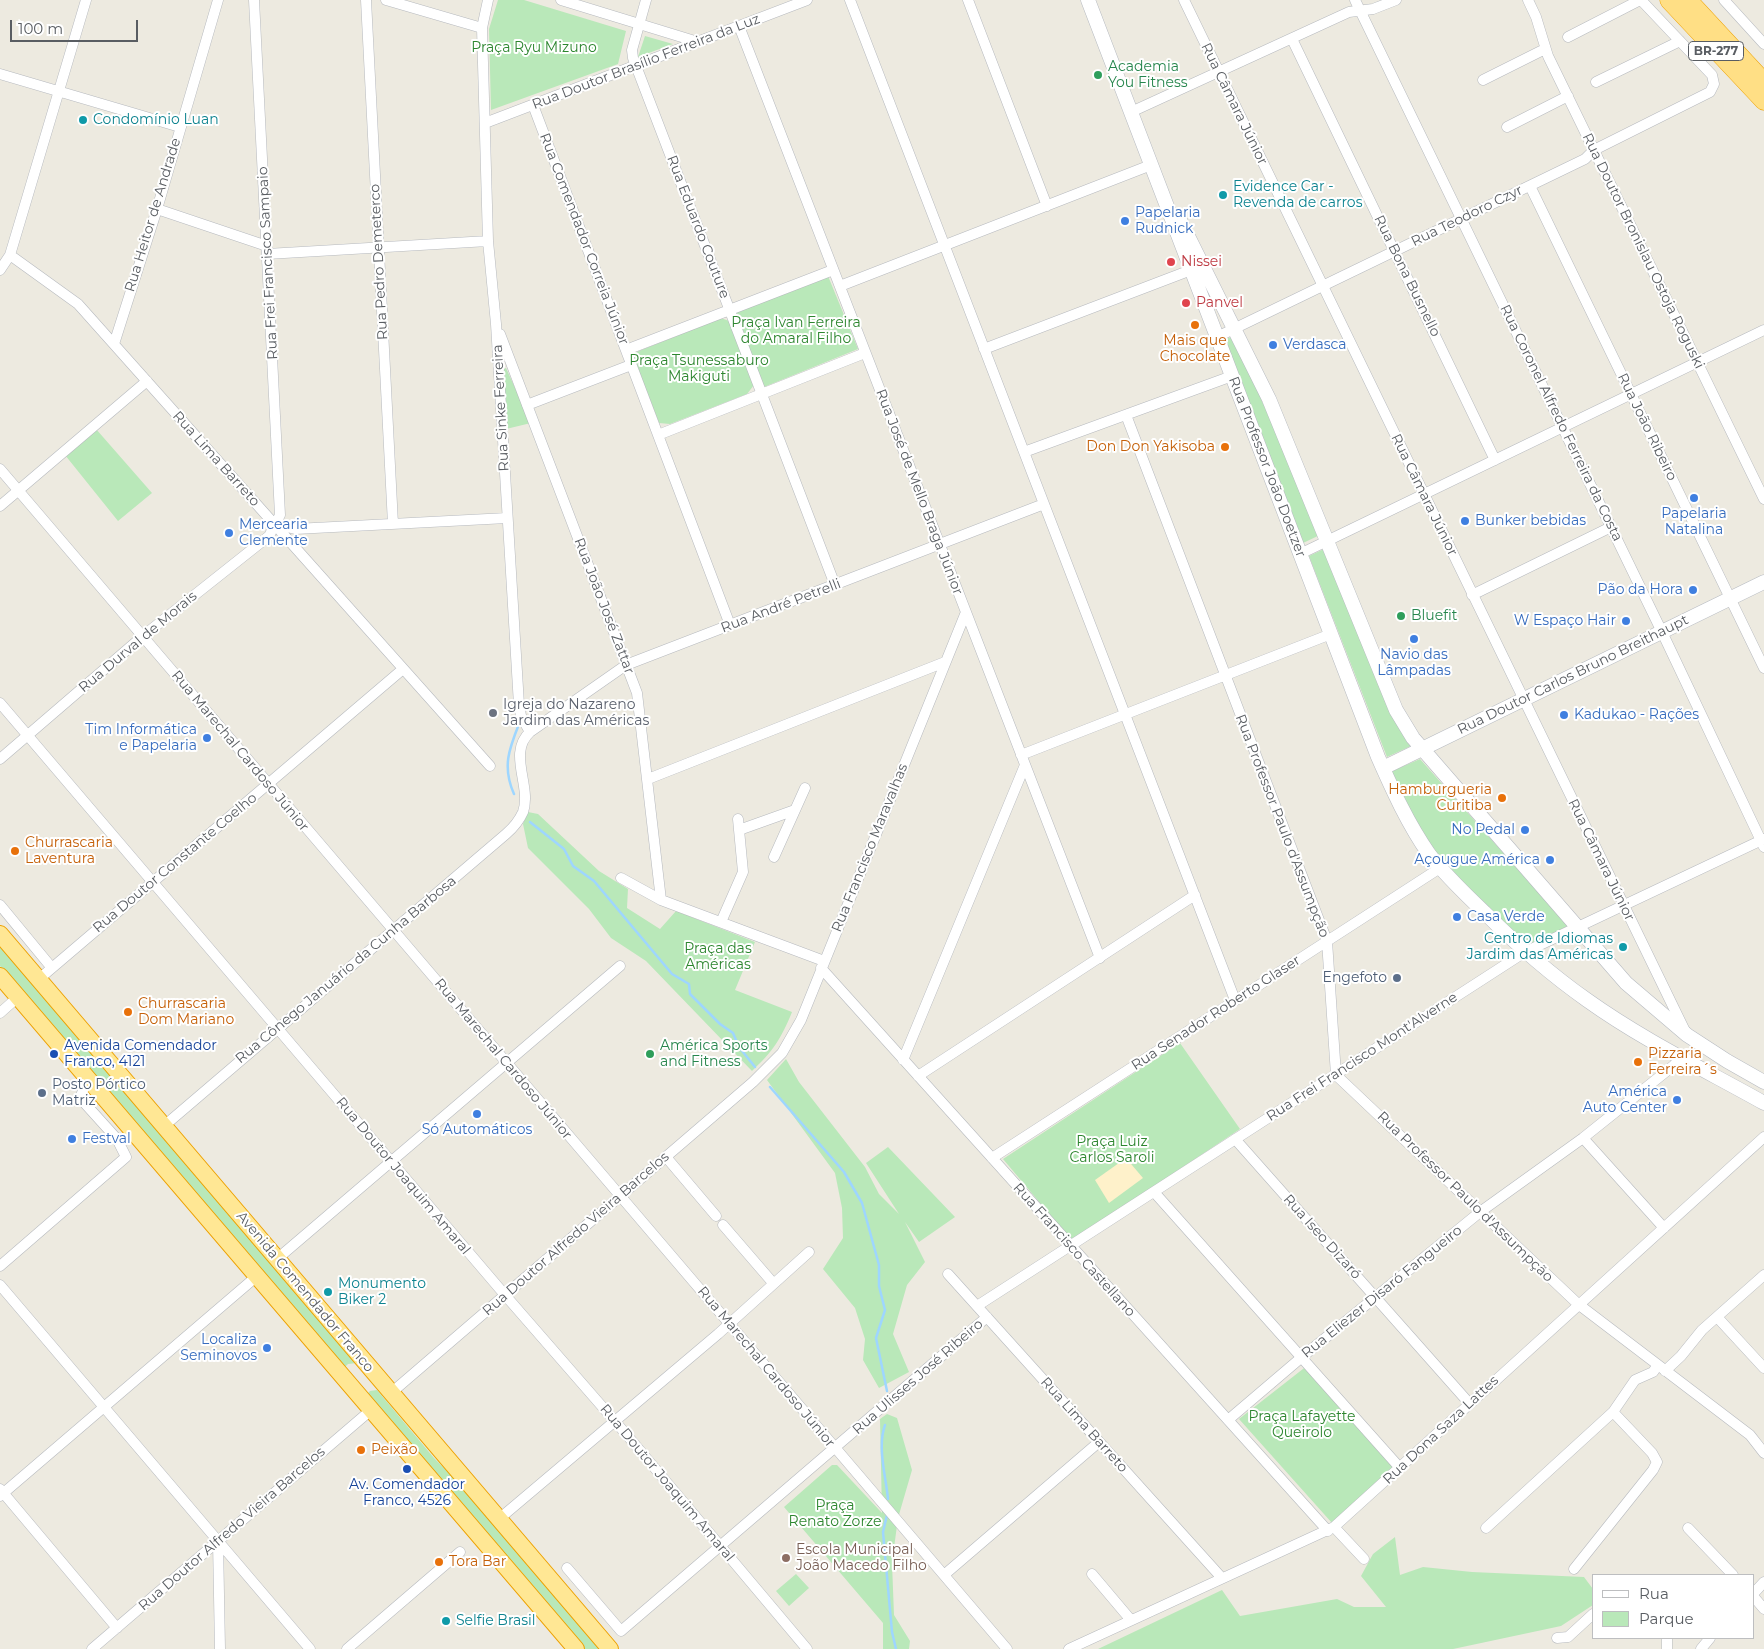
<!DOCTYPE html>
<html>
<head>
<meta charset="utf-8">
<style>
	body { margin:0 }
	#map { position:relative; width:1764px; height:1649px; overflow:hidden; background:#edeae0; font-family:Montserrat,sans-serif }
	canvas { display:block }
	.legend { position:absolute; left:1592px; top:1574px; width:162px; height:65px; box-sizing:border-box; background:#fff; border:1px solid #bdbec0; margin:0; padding:6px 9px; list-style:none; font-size:15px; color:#595d62 }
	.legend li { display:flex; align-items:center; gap:10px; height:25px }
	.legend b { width:25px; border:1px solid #bdbec0 }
	.scale { position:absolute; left:10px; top:20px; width:128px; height:22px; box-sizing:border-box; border:2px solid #595d62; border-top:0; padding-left:6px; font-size:15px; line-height:18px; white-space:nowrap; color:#595d62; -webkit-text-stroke:4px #fff; paint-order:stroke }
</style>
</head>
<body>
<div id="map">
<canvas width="1764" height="1649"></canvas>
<ul class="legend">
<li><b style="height:6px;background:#fff"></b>Rua</li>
<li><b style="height:14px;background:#b9e8b9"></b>Parque</li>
</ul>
<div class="scale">100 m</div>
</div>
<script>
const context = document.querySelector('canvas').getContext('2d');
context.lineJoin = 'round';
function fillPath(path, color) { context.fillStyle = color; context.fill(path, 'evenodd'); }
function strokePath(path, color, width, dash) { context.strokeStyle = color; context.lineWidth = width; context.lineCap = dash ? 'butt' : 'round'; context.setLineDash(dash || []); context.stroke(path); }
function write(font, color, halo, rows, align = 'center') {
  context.font = font + ' Montserrat,sans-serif'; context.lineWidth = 4; context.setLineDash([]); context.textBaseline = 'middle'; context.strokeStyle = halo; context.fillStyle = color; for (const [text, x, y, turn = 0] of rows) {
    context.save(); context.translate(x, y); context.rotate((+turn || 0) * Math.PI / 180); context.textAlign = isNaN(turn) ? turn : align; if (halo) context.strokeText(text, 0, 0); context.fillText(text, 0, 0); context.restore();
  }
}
fillPath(new Path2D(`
	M498 0H524L626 31 618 64 491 110 489 29Z
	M645 36 673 44 638 57Z
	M828 276 858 349 764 387 735 313Z
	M721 318 729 321 754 385 747 394 670 424 659 423 633 356 634 353Z
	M1234 336 1320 535 1303 543 1225 339Z
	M506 368 531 423 506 429 501 370Z
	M96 429 152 493 118 521 65 455Z
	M1324 549 1403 735 1411 746 1387 757 1309 556Z
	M1420 759 1568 926 1528 946 1446 867 1417 825 1390 772Z
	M528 812 538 814 599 871 628 889 627 908 660 929 676 911 755 942 735 990 792 1012C781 1039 773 1051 752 1071L646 961 611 938 589 909 528 848 523 824Z
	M0 944 357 1363 348 1364 344 1368 0 966Z
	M1180 1043 1240 1129 1072 1241 1003 1159Z
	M786 1059 799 1082 865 1167 879 1194 899 1214 866 1163 888 1147 955 1217 919 1242 905 1222 925 1262 907 1285 893 1334 909 1372 879 1388 863 1360 865 1339 855 1308 823 1269 843 1238 842 1208 835 1173 767 1080Z
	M1308 1365 1394 1466 1332 1523 1239 1419Z
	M377 1390 434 1458 469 1493 602 1649H583L366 1395 370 1391Z
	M887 1414 897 1418 912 1470 898 1518 892 1563 894 1615 910 1641 909 1649H883V1623L784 1507 832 1465H837L882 1513 880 1419Z
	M1395 1537 1400 1575 1423 1567 1472 1572 1584 1577 1593 1589V1605L1561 1626 1453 1649H1098L1222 1590 1240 1616 1337 1599 1354 1607H1386L1361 1576 1373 1554Z
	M796 1574 809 1588 789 1606 776 1591Z`), '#b9e8b9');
fillPath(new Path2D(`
	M1126 1158 1143 1178 1109 1203 1095 1180Z`), '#fef1ca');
strokePath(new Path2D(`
	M514 794C502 767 509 749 519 724
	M530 822 564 849 573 866 594 881 672 974 689 984 690 994 720 1024 733 1033 739 1047 755 1067
	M770 1087 844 1172 862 1203 879 1265V1286L885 1310 876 1338 887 1391
	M885 1425C877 1447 886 1477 888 1499
	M887 1515 883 1532 892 1632 896 1649`), '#9ed6ff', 2.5);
const minor = new Path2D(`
	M366 0 393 524
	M386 0 482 28
	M561 0 698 42
	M646 0 632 50 633 58 835 585
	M850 0 1235 1000
	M968 0 1047 206
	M1184 0 1685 1031
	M1355 0 1662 632 1764 847
	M1528 0 1536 17 1548 56 1764 499
	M1724 0 1764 44
	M739 26 1100 958
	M1568 37 1640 0
	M1292 39 1495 460
	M0 74 180 127
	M1483 80 1545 49
	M1596 82 1680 41
	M533 105 730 625
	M1131 112 1349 12 1373 9 1396 0
	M485 123 807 0
	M1507 127 1568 96
	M1530 186 1764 668
	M157 209 267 246
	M267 254 488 241
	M10 255 78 304 490 766
	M0 270 10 255 86 0
	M840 286 1151 165
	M500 334 637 693 661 900
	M1217 337 1585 159 1594 150 1710 92 1714 84 1712 75 1641 0
	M114 344 157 209 218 0
	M984 349 1191 270
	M626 350 833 270
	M527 405 631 365
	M1126 415 1327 941 1336 1075 1578 1304 1750 1435 1764 1453
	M658 435 865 353
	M1024 452 1232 376
	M0 469 1007 1649
	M0 506 147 381
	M275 524 295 529 507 518
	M1300 554 1764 330
	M1472 595 1611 527
	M0 703 505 1295 626 1434 807 1649
	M530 732 626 665 1044 504
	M1021 755 1331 634
	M0 759 143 636 269 536 280 515 254 0
	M648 779 945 662
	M739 830 795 810
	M774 857 805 788
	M621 878 661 900 824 961
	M0 905 52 968
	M721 922 743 872 738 819
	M821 968 1328 1531
	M39 979 403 669
	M0 1013 18 997
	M903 1060 1025 765
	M918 1076 1195 895
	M164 1126 506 834C513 828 519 821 523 812 532 786 507 753 530 732L521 716 519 705 496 324 488 241 482 28 488 0
	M1583 1138 1664 1228
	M1235 1139 1469 1403
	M666 1157 716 1216
	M992 1158 1440 868
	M1154 1192 1400 1468
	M723 1225 773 1283
	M277 1259 620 966
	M0 1266 126 1157 117 1139 80 1098 88 1078
	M948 1274 1221 1577
	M0 1285 310 1649
	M977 1306 1525 952 1764 839
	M1717 1317 1764 1368
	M1665 1371 1681 1356 1702 1330 1764 1275
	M391 1393 753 1082 782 1053 801 1020 966 612
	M1228 1420 1302 1357 1480 1212 1583 1138 1683 1058
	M0 1489 117 1628
	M0 1496 257 1276
	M499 1519 718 1334 809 1252
	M1334 1527 1364 1559
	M1486 1528 1613 1412 1635 1380 1653 1372 1658 1365
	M1688 1528 1733 1575
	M218 1541 220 1649
	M567 1568 621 1631 987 1317
	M1574 1569 1653 1470 1657 1462 1652 1453 1613 1412
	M1092 1574 1130 1619
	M944 1575 1099 1442
	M1753 1594 1764 1582
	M1753 1596 1764 1609
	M1557 1638 1568 1637 1593 1614
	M1667 1638V1649
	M92 1649 371 1410
	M347 1649 460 1552
	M1069 1649 1334 1527 1764 1137
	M1701 1649 1710 1638`);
const secondary = new Path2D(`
	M1088 0 1378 757C1393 791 1408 824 1429 854 1445 875 1465 894 1484 912 1516 944 1550 974 1587 1000 1643 1040 1705 1070 1764 1103
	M1181 222 1269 399 1396 710 1413 738 1626 983 1687 1035 1727 1061 1764 1082
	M1383 768 1764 582`);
const trunk = new Path2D(`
	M0 934 610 1649
	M0 976 576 1649`);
const motorway = new Path2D(`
	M1669 0 1764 101
	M1688 0 1764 82`);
strokePath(minor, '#b6b9be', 11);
strokePath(secondary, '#b6bac0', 15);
strokePath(trunk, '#eda100', 18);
strokePath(motorway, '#eda100', 19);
strokePath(minor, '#fff', 10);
strokePath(secondary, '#fff', 14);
strokePath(trunk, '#ffe794', 16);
strokePath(motorway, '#ffdf85', 18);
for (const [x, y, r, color] of [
	[1098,75,5,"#2e9e5b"],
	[83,120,5,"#0f9aa8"],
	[1223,195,5,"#0f9aa8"],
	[1125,221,5,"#3f7fe0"],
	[1171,262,5,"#e0444e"],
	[1186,303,5,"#e0444e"],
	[1195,325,5,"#e8710a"],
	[1273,345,5,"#3f7fe0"],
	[1225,447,5,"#e8710a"],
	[1694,498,5,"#3f7fe0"],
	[1465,521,5,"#3f7fe0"],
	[229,533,5,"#3f7fe0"],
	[1693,590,5,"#3f7fe0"],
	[1401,616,5,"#2e9e5b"],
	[1626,621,5,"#3f7fe0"],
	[1414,639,5,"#3f7fe0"],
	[493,713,5,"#6b7280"],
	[1564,715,5,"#3f7fe0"],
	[207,738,5,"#3f7fe0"],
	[1502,798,5,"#e8710a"],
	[1525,830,5,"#3f7fe0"],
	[15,851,5,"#e8710a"],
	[1550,860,5,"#3f7fe0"],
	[1457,917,5,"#3f7fe0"],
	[1623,947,5,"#0f9aa8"],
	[1397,978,5,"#5c6f8a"],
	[128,1012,5,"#e8710a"],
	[54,1054,5,"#1a4fb4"],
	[650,1054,5,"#2e9e5b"],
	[1638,1062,5,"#e8710a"],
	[42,1093,5,"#5c6f8a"],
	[1677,1100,5,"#3f7fe0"],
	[477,1114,5,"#3f7fe0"],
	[72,1139,5,"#3f7fe0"],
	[328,1292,5,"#0f9aa8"],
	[267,1348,5,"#3f7fe0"],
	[361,1450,5,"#e8710a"],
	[407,1469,5,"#1a4fb4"],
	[786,1558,5,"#8d6e63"],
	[439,1562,5,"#e8710a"],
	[446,1621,5,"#0f9aa8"]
]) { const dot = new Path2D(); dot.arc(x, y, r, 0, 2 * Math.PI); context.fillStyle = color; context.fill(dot); strokePath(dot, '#fff', 2); }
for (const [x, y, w] of [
	[1716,51,55]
]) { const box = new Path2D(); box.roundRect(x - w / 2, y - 9.5, w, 19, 4); context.fillStyle = '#fff'; context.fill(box); strokePath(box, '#595d62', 1); }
write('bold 12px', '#595d62', null, [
	["BR-277",1716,51]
]);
write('14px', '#2d862f', '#fff', [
	["Praça Ryu Mizuno",534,48],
	["Praça Ivan Ferreira",796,323],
	["do Amaral Filho",796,339],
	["Praça Tsunessaburo",699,361],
	["Makiguti",699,377],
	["Praça das",718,949],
	["Américas",718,965],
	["Praça Luiz",1112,1142],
	["Carlos Saroli",1112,1158],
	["Praça Lafayette",1302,1417],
	["Queirolo",1302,1433],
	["Praça",835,1506],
	["Renato Zorze",835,1522]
]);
write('14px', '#595d62', '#fff', [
	["Rua Doutor Brasílio Ferreira da Luz",646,62,-21],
	["Rua Câmara Júnior",1234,104,64],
	["Rua Heitor de Andrade",153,215,-73],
	["Rua Teodoro Czyr",1467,216,-26],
	["Rua Eduardo Couture",698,227,69],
	["Rua Comendador Correia Júnior",584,239,69],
	["Rua Doutor Bronislau Ostoja Roguski",1643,251,64],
	["Rua Pedro Demeterco",379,262,-93],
	["Rua Frei Francisco Sampaio",268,263,-93],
	["Rua Bona Busnello",1407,276,64],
	["Rua Sinke Ferreira",501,408,-93],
	["Rua Coronel Alfredo Ferreira da Costa",1561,423,64],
	["Rua João Ribeiro",1647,427,64],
	["Rua Lima Barreto",216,459,48],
	["Rua Professor João Doetzer",1267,467,69],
	["Rua José de Mello Braga Júnior",919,492,69],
	["Rua Câmara Júnior",1424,495,64],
	["Rua João José Zattar",604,606,69],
	["Rua André Petrelli",781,606,-21],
	["Rua Durval de Morais",138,642,-40],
	["Rua Doutor Carlos Bruno Breithaupt",1573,675,-26],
	["Rua Marechal Cardoso Júnior",240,751,50],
	["Rua Professor Paulo d'Assumpção",1282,826,69],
	["Rua Francisco Maravalhas",870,848,-68],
	["Rua Câmara Júnior",1601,860,64],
	["Rua Doutor Constante Coelho",175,863,-40],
	["Rua Cônego Januário da Cunha Barbosa",346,970,-40],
	["Rua Senador Roberto Glaser",1216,1013,-33],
	["Rua Frei Francisco Mont'Alverne",1362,1057,-33],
	["Rua Marechal Cardoso Júnior",503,1059,50],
	["Rua Doutor Joaquim Amaral",403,1176,50],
	["Rua Professor Paulo d'Assumpção",1465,1197,44],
	["Rua Doutor Alfredo Vieira Barcelos",576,1234,-41],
	["Rua Iseo Dizaró",1322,1237,48],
	["Rua Francisco Castellano",1074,1250,48],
	["Avenida Comendador Franco",305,1292,50],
	["Rua Eliezer Disaró Fangueiro",1382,1292,-39],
	["Rua Marechal Cardoso Júnior",766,1367,50],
	["Rua Ulisses José Ribeiro",918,1377,-41],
	["Rua Lima Barreto",1084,1425,48],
	["Rua Dona Saza Lattes",1441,1430,-43],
	["Rua Doutor Joaquim Amaral",667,1483,50],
	["Rua Doutor Alfredo Vieira Barcelos",232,1529,-41]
]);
write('14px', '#27864d', '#fff', [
	["Academia",1108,67],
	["You Fitness",1108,83],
	["Bluefit",1411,616],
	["América Sports",660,1046],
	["and Fitness",660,1062]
], 'left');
write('14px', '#0d838f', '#fff', [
	["Condomínio Luan",93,120],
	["Evidence Car -",1233,187],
	["Revenda de carros",1233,203],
	["Centro de Idiomas",1613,939,"right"],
	["Jardim das Américas",1613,955,"right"],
	["Monumento",338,1284],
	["Biker 2",338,1300],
	["Selfie Brasil",456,1621]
], 'left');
write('14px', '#366cbe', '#fff', [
	["Papelaria",1135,213],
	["Rudnick",1135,229],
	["Verdasca",1283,345],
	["Papelaria",1694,514,"center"],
	["Natalina",1694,530,"center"],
	["Bunker bebidas",1475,521],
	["Mercearia",239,525],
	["Clemente",239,541],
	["Pão da Hora",1683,590,"right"],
	["W Espaço Hair",1616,621,"right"],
	["Navio das",1414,655,"center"],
	["Lâmpadas",1414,671,"center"],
	["Kadukao - Rações",1574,715],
	["Tim Informática",197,730,"right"],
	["e Papelaria",197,746,"right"],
	["No Pedal",1515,830,"right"],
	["Açougue América",1540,860,"right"],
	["Casa Verde",1467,917],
	["América",1667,1092,"right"],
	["Auto Center",1667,1108,"right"],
	["Só Automáticos",477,1130,"center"],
	["Festval",82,1139],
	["Localiza",257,1340,"right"],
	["Seminovos",257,1356,"right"]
], 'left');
write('14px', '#be3a42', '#fff', [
	["Nissei",1181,262],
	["Panvel",1196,303]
], 'left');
write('14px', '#c56008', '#fff', [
	["Mais que",1195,341,"center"],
	["Chocolate",1195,357,"center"],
	["Don Don Yakisoba",1215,447,"right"],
	["Hamburgueria",1492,790,"right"],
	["Curitiba",1492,806,"right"],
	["Churrascaria",25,843],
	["Laventura",25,859],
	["Churrascaria",138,1004],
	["Dom Mariano",138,1020],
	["Pizzaria",1648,1054],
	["Ferreira´s",1648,1070],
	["Peixão",371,1450],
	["Tora Bar",449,1562]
], 'left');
write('14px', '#5b616d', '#fff', [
	["Igreja do Nazareno",503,705],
	["Jardim das Américas",503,721]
], 'left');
write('14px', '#4e5e75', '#fff', [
	["Engefoto",1387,978],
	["Posto Pórtico",52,1085,"left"],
	["Matriz",52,1101,"left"]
], 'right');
write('14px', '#164399', '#fff', [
	["Avenida Comendador",64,1046],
	["Franco, 4121",64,1062],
	["Av. Comendador",407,1485,"center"],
	["Franco, 4526",407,1501,"center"]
], 'left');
write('14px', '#785e54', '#fff', [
	["Escola Municipal",796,1550],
	["João Macedo Filho",796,1566]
], 'left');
</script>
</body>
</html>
